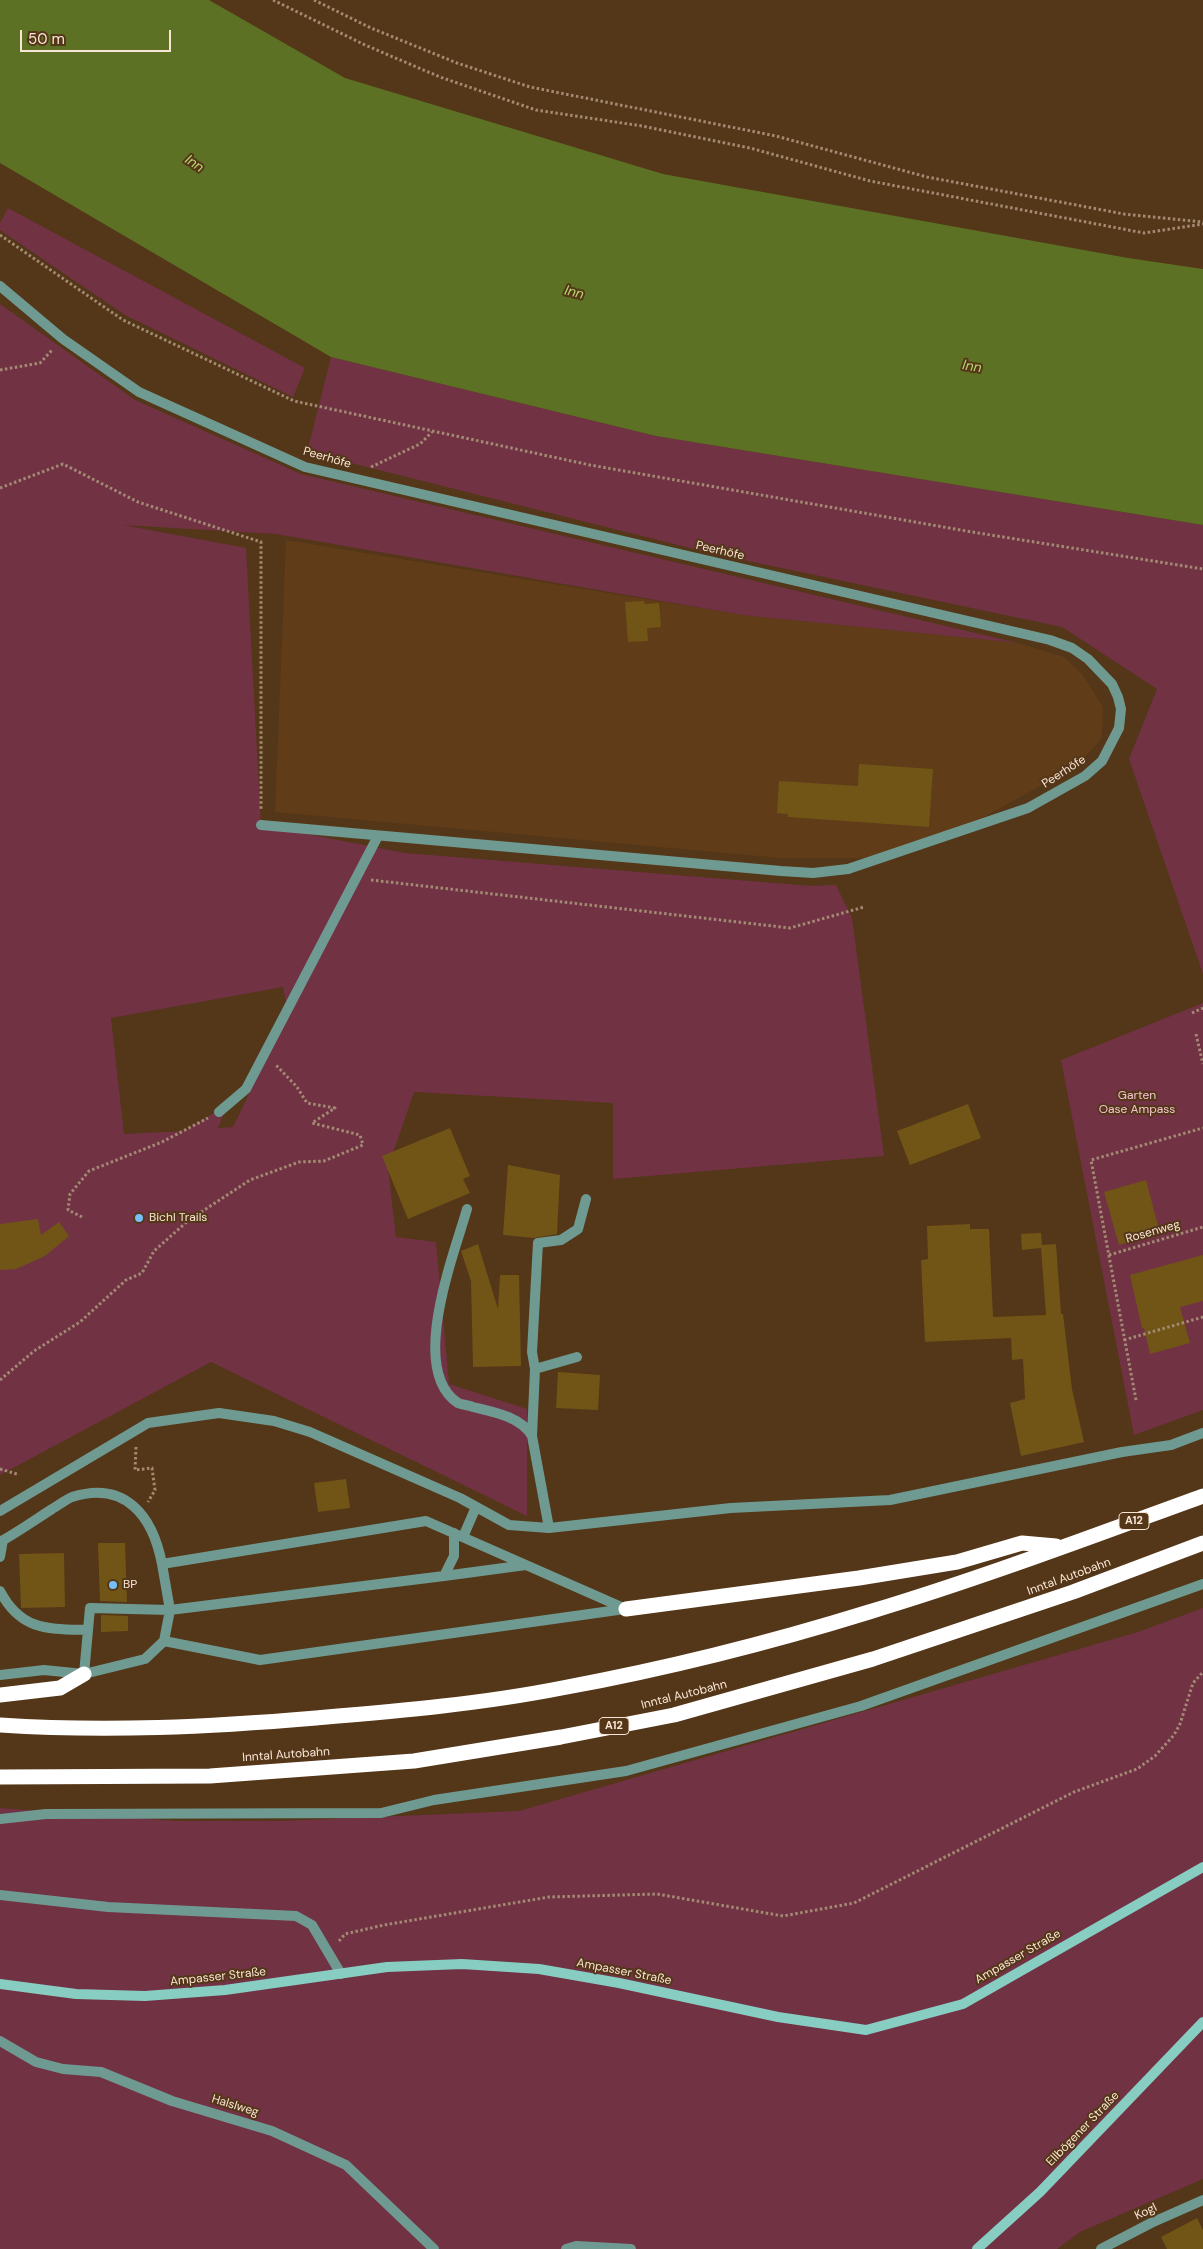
<!DOCTYPE html>
<html>
<head>
<meta charset="utf-8">
<style>
	body { margin:0 }
	#map { position:relative; width:1203px; height:2249px; overflow:hidden; background:#543618; font-family:"DM Sans",sans-serif }
	canvas { display:block }
	.scale { position:absolute; left:20px; top:30px; width:151px; height:22px; box-sizing:border-box; border:2px solid #f9e5d5; border-top:0; padding-left:6px; font-size:15px; line-height:18px; white-space:nowrap; color:#f9e5d5; -webkit-text-stroke:4px #543618; paint-order:stroke }
</style>
</head>
<body>
<div id="map">
<canvas width="1203" height="2249"></canvas>
<div class="scale">50 m</div>
</div>
<script>
const context = document.querySelector('canvas').getContext('2d');
context.lineJoin = 'round';
function fillPath(path, color) { context.fillStyle = color; context.fill(path, 'evenodd'); }
function strokePath(path, color, width, dash) { context.strokeStyle = color; context.lineWidth = width; context.lineCap = dash ? 'butt' : 'round'; context.setLineDash(dash || []); context.stroke(path); }
function write(font, color, halo, rows, align = 'center') {
  context.font = font + ' "DM Sans",sans-serif'; context.lineWidth = 4; context.setLineDash([]); context.textBaseline = 'middle'; context.strokeStyle = halo; context.fillStyle = color; for (const [text, x, y, turn = 0] of rows) {
    context.save(); context.translate(x, y); context.rotate((+turn || 0) * Math.PI / 180); context.textAlign = isNaN(turn) ? turn : align; if (halo) context.strokeText(text, 0, 0); context.fillText(text, 0, 0); context.restore();
  }
}
fillPath(new Path2D(`
	M286 540 742 615 1018 643 1064 657 1082 674 1103 707 1102 738 1078 765 986 816 923 842 866 858H780L275 812Z`), '#603c18');
fillPath(new Path2D(`
	M8 208 305 368 293 397 125 315 0 230V223Z
	M0 304 135 400 301 474 1018 643 742 615 276 534 123 525 246 548 261 825 405 853 811 886 836 885 852 918 884 1156 613 1179V1103L414 1092 388 1168 396 1237 436 1242 449 1384 527 1409V1516L211 1362 0 1475ZM283 987 288 1013 233 1127 218 1128 228 1104 184 1131 124 1134 111 1018Z
	M331 357 656 436 1203 525V974L1129 759 1157 689 1062 627 710 553 307 452Z
	M1203 1003V1410L1134 1435 1061 1060Z
	M1203 1608V2179L1080 2232 1057 2249H0V1808L176 1821H280L519 1811 1138 1632Z`), '#713244');
fillPath(new Path2D(`
	M0 0H209L345 78 663 174 1128 258 1203 269V525L656 436 331 357 0 163Z`), '#5c7124');
fillPath(new Path2D(`
	M644 601 645 604 659 603 661 627 647 628 648 641 628 642 625 602Z
	M859 764 933 769 929 827 788 817V814L777 813 779 781 858 786Z
	M968 1104 981 1138 910 1165 897 1131Z
	M450 1128 470 1176 463 1179 470 1193 408 1219 382 1156Z
	M508 1165 560 1175 557 1234 534 1238 503 1235Z
	M1146 1180 1160 1233 1119 1245 1104 1192Z
	M38 1219 41 1235 59 1222 69 1236 45 1256 16 1269 0 1270V1224Z
	M970 1224V1229H989L993 1317 1046 1315 1041 1248 1022 1250 1021 1234 1041 1233 1042 1245 1056 1244 1061 1314H1063L1072 1389 1084 1442 1021 1456 1010 1403 1025 1399 1023 1359 1012 1360 1011 1338 925 1342 921 1260 928 1259 927 1226Z
	M478 1244 498 1309 500 1275H519L521 1366 473 1367 471 1281 461 1251Z
	M1203 1255V1301L1180 1307 1190 1343 1150 1354 1144 1328H1142L1130 1275Z
	M558 1372 600 1375 598 1410 556 1408Z
	M346 1479 350 1508 318 1512 314 1483Z
	M98 1543H125L127 1602 100 1601Z
	M64 1553 65 1607 21 1608 19 1554Z
	M101 1615 128 1616V1631L101 1632Z
	M1197 2218 1203 2230V2249H1167L1161 2237Z`), '#705517');
strokePath(new Path2D(`
	M273 0 365 45 440 77 536 110 642 126 750 148 870 181 1144 233 1203 224
	M314 0 371 28 457 63 530 87 776 136 927 177 1124 214 1203 222
	M0 235 123 320 294 401 590 465 972 532 1203 569
	M0 370 40 363 53 349
	M371 467 420 444 432 432
	M0 488 63 464 138 502 261 542V811
	M371 880 790 928 864 907
	M1192 1013 1203 1008
	M1196 1034 1203 1064
	M82 1217 68 1210 70 1194 89 1171 162 1142 208 1118
	M1109 1255 1203 1227
	M1124 1340 1203 1317
	M0 1380 34 1351 80 1322 126 1280 142 1273 154 1251 189 1220 250 1180 299 1162 324 1161 363 1145 360 1135 312 1123 335 1108 307 1103 297 1087 275 1064
	M1136 1400 1091 1160 1203 1128
	M136 1447 135 1470 152 1468 155 1490 148 1502
	M0 1469 17 1474
	M339 1941 345 1934 384 1925 549 1897 657 1894 783 1916 854 1903 1074 1792 1137 1769 1155 1756 1174 1735 1180 1724 1193 1683 1203 1672`), '#a38a73', 3, [2.5, 2.5]);
strokePath(new Path2D(`
	M261 825 781 871 813 873 848 869
	M219 1112 246 1089 378 836
	M467 1209C454 1255 408 1370 458 1403 462 1405 469 1405 473 1407 494 1412 521 1417 532 1436L549 1528
	M535 1369 577 1357
	M532 1436 535 1369 532 1352 538 1243 561 1240 578 1229 586 1199
	M0 1511 148 1423 219 1413 274 1421 310 1432 460 1498 509 1525 549 1528 731 1508 890 1500 1122 1452 1171 1445 1203 1433
	M463 1537 476 1507
	M0 1542C18 1532 35 1520 52 1509 59 1505 65 1500 72 1497 126 1480 153 1517 162 1564
	M0 1557 3 1540
	M444 1576 526 1565
	M0 1591C21 1631 48 1629 88 1630
	M164 1641 260 1660 625 1609
	M84 1674 90 1608 170 1610 444 1576 454 1556V1533
	M0 1675 44 1670 84 1674 145 1659 164 1641 170 1610 162 1564 426 1521 626 1609
	M0 1819 46 1814 381 1813 434 1800 626 1771 861 1706 1203 1584
	M0 1895 108 1907 296 1916 312 1925 341 1974
	M0 2041 36 2062 63 2069 101 2072 172 2101 272 2131 346 2165 434 2249
	M566 2249 576 2246 631 2249`), '#6f9a92', 10);
strokePath(new Path2D(`
	M0 286 63 339 139 392 305 467 1050 640 1072 648 1088 659 1112 684 1118 697 1121 709 1119 728 1102 761 1085 776 1028 808 848 869
	M1101 2249 1151 2223 1203 2200`), '#6f9a92', 10);
strokePath(new Path2D(`
	M0 1984 76 1994 145 1996 225 1990 387 1967 462 1964 539 1969 619 1983 778 2017 866 2030 963 2004 1203 1867
	M977 2249 1040 2192 1203 2022`), '#88cdc2', 10);
strokePath(new Path2D(`
	M626 1609 859 1578 957 1562 1022 1543 1056 1546
	M0 1695 60 1688 84 1674
	M0 1725C106 1732 210 1727 316 1718 398 1711 481 1704 562 1688 665 1669 769 1643 869 1612 982 1578 1093 1536 1203 1496
	M0 1777 210 1776 414 1761 561 1737 674 1715 873 1659 1073 1592 1203 1543`), '#fff', 15);
for (const [x, y, r, color] of [
	[139,1218,5,"#77bff7"],
	[113,1585,5,"#77bff7"]
]) { const dot = new Path2D(); dot.arc(x, y, r, 0, 2 * Math.PI); context.fillStyle = color; context.fill(dot); strokePath(dot, '#543618', 2); }
for (const [x, y, w] of [
	[1134,1521,30],
	[614,1726,30]
]) { const box = new Path2D(); box.roundRect(x - w / 2, y - 8.5, w, 17, 4); context.fillStyle = '#543618'; context.fill(box); strokePath(box, '#f9e5d5', 1); }
write('bold 11px', '#f9e5d5', null, [
	["A12",1134,1521],
	["A12",614,1726]
]);
write('12px', '#f9e5d5', '#543618', [
	["Peerhöfe",327,458,16],
	["Peerhöfe",720,551,13],
	["Peerhöfe",1064,772,-33],
	["Rosenweg",1153,1232,-16],
	["Inntal Autobahn",1069,1577,-20],
	["Inntal Autobahn",684,1695,-14],
	["Inntal Autobahn",286,1755,-4],
	["Ampasser Straße",1018,1957,-30],
	["Ampasser Straße",624,1972,11],
	["Ampasser Straße",218,1977,-6],
	["Halslweg",235,2106,17],
	["Ellbögener Straße",1083,2129,-46],
	["Kogl",1146,2212,-26]
]);
write('12px', '#f3c4cf', '#543618', [
	["Garten",1137,1096],
	["Oase Ampass",1137,1110]
]);
write('12px', '#f9e5d5', '#543618', [
	["Bichl Trails",149,1218],
	["BP",123,1585]
], 'left');
write('italic 14px', '#bad971', '#543618', [
	["Inn",194,164,34],
	["Inn",574,293,14],
	["Inn",972,367,9]
]);
</script>
</body>
</html>
